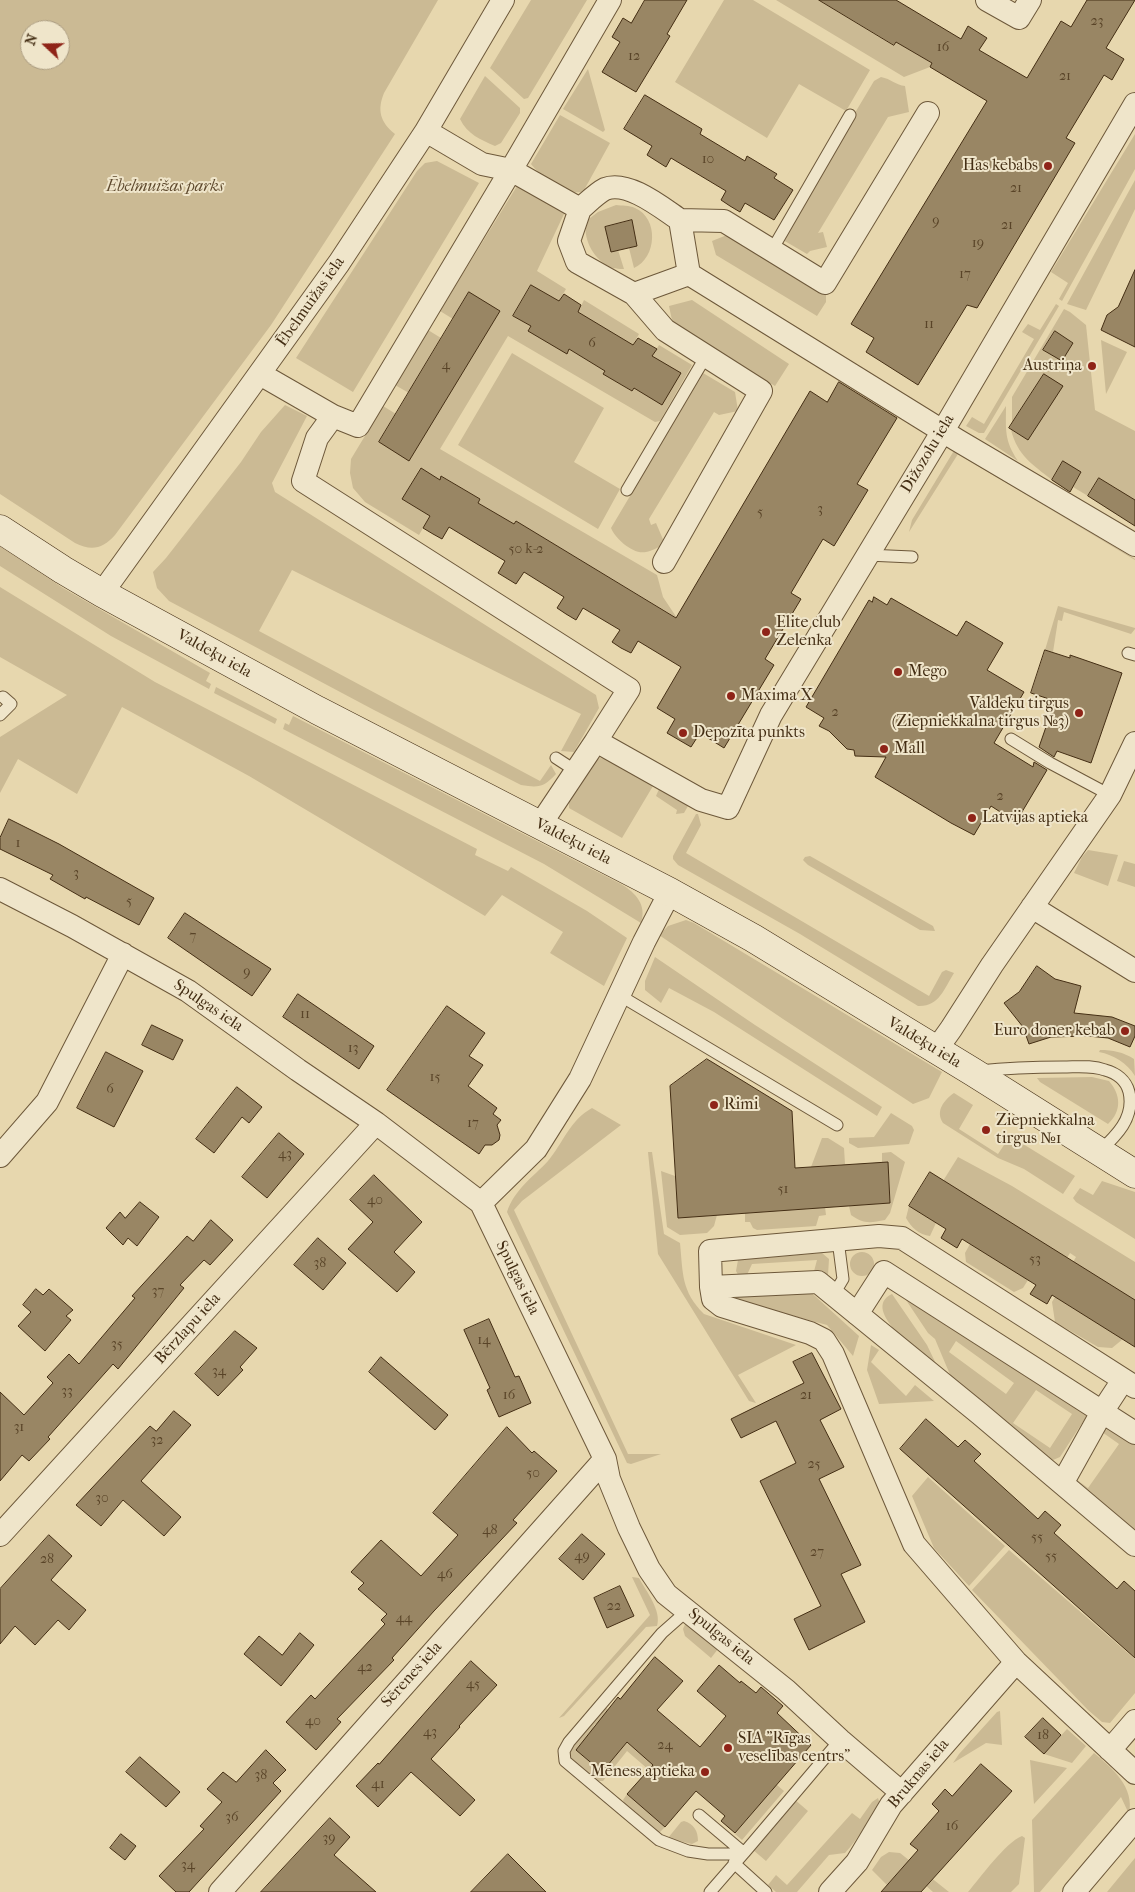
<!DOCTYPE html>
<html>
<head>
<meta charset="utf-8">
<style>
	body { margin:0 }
	#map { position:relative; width:1135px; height:1892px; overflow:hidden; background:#e7d7ae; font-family:"IM FELL French Canon",serif }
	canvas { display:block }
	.north { position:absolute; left:20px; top:20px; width:50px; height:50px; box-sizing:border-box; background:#efe5ca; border:1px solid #ab9c81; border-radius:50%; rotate:291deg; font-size:14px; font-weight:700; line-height:20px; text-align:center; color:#442e14 }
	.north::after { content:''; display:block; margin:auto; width:18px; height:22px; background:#8f2418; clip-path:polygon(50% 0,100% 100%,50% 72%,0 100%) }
</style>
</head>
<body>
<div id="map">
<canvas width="1135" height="1892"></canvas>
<div class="north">N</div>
</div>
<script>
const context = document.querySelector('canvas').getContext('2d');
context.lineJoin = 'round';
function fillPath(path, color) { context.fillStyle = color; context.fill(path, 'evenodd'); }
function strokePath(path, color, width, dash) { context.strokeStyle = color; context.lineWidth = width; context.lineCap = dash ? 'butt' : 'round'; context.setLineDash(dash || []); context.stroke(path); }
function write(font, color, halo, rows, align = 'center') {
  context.font = font + ' "IM FELL French Canon",serif'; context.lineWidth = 4; context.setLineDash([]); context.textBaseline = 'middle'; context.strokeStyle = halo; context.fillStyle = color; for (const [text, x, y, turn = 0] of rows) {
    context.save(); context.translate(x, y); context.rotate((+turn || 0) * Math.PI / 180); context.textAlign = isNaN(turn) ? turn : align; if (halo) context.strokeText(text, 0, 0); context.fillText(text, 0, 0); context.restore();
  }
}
fillPath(new Path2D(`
	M0 0H438L384 93C377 110 380 122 395 134L271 325 115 535C103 549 91 551 75 543L0 494ZM30 30H60V60H30Z
	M531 0H587L528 98 524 99 490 68Z
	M724 0H753L870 70 846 111 799 84 767 138 675 82Z
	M776 0H819L894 45 896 42 932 63 930 67 904 77Z
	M588 69 605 130 603 132 563 109Z
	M485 76 520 108V113L501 143 495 146C481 140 467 134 460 119Z
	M881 77C891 79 896 85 905 86L909 112 888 117 818 233 823 232 827 247 810 251 807 254 783 240 782 235 874 81Z
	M560 115 610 143 583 192C566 195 541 177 531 164Z
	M1135 134V169L1062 301 1059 299 1068 283 1051 272Z
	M437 161 479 183 353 392 296 358 417 171 425 163Z
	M1135 180V209L1086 310 1067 304Z
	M517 186 564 211V214L537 271 566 289 559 301 531 285 513 316 531 326 528 330 567 353 569 349 605 371 604 374 631 391 659 345 692 365 660 421 655 422 508 336 440 449 657 575 663 597 677 618 516 521 514 524 478 503 480 499 442 476 440 480 420 468 402 499 430 516 419 535 365 502 353 488 350 473 351 459 383 406 396 414 379 442 409 460 500 311 453 319 440 311Z
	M616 205C622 206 629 205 635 208 659 218 657 258 634 268L629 248 637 245 631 221 618 250 624 269C619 269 612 269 608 266 592 257 583 238 586 221L598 212Z
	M727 235 826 295V302L817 316 716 255 712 241Z
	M584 300 639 334 633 345 578 312Z
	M692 300 789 364 775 386 673 325 669 306Z
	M1056 304 1059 306 984 433H979L966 426 972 417 984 424 1034 339 1022 332 1028 324 1040 330Z
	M1064 309 1070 312 1086 325 1095 410 1135 431V500L1128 496 1116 514 1106 508 1118 489 1099 478 1088 496 1073 487 1081 473 1063 462 1052 480C1032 464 1018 456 1011 430L1028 440 1039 422 1012 425V397ZM1055 331 1073 343 1062 361 1043 350Z
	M428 330 441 338 409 393 395 385Z
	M1101 340 1127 352 1106 394Z
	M512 353 604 408 574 462 620 489 598 529 458 445Z
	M703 373 735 392 738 411 719 415 714 412 649 519 651 525 656 523 665 544C659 547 652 551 646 552 633 555 615 538 611 528Z
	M285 405 307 416 272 483 275 492 596 695 599 708 574 752 561 751 581 714 292 570 259 631 540 781 551 765 556 774C544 787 539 788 521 785L374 710 169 601 157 588 153 572 166 558 241 462 261 432Z
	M1006 406C1006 430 1004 440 1018 461L985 439Z
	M955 449 1135 559V560L958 454 909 532 912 520Z
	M0 546 63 588 210 673 206 681 211 684 209 689 111 636 0 566Z
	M0 587 155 682 477 849 475 855 508 871 511 867 587 911 627 938 604 986 550 953 563 932 502 895 485 916 249 776 122 707 77 794 18 759 0 793V737L67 695 0 657Z
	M1058 606 1135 628V629L1131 634 1064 612 1062 621 1058 620 1053 652 1045 650Z
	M216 687 277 719 275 724 214 693Z
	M293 716 621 884C636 893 647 905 641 923L544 864 283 729 285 723 289 725Z
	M600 758 612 760 653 786 622 838 569 808V801L593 762Z
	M659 789 688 806 684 813 676 814 677 810 656 796Z
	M696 814H698L701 825 686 853 929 996 942 972 946 970 954 973C944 989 939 1007 918 1006L800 934 678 865 673 859V856Z
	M1088 850 1118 855 1108 886 1074 873 1082 857Z
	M810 856 933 926 935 931 920 930 808 865 803 860 805 857Z
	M1124 861 1135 864V887L1117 881Z
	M686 920 694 923 942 1072 929 1098 913 1104 783 1019 659 935 668 926Z
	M655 957 755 1025 882 1107 877 1116 714 1012 669 988 661 1003 645 990V981Z
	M1100 1050C1113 1050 1123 1052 1134 1059L1135 1076C1127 1063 1114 1055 1099 1052Z
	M1092 1077 1109 1081C1121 1095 1122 1111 1108 1124L1040 1082 1037 1078Z
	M954 1093 973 1105 959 1129 998 1154 1010 1136 1075 1176 1063 1194 1024 1169 998 1158 943 1123C935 1111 944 1100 954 1093Z
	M592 1108 621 1125 522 1201 514 1210 628 1454H661L631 1464 627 1463 507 1212C514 1190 533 1177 548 1161 563 1143 570 1120 592 1108Z
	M891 1113 912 1126 914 1130 909 1144 858 1148 849 1143V1138L874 1137Z
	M822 1138H828L844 1148 845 1164 811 1167Z
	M648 1152H652L664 1234 680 1243C683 1273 681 1291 704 1314L796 1345 738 1375 756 1403 749 1401 658 1254Z
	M891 1152 905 1162 890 1213 885 1220C870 1223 863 1224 851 1215L849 1206 890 1203 888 1162H882V1153Z
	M958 1157 1012 1186 1135 1262V1300L1073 1262 1076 1257 1070 1253 1067 1258 943 1181Z
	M661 1171 675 1176 679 1217 717 1215 714 1226 707 1233 680 1235 667 1227Z
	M1102 1181 1135 1192V1239L1076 1202 1073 1198 1080 1188 1093 1195Z
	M909 1206 936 1223 930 1236C919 1235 911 1227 906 1218Z
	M825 1207 826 1215 819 1216 816 1226 757 1230 753 1228 750 1222H745V1213Z
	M970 1244 1028 1280 1023 1288 1014 1292 966 1262 965 1253Z
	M850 1264a12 12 0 1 1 24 0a12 12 0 1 1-24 0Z
	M822 1253 829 1259 828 1275 818 1277 813 1275 817 1260 752 1264 746 1277 740 1278 736 1271 738 1260Z
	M805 1287 859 1336 853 1356 827 1325 738 1301 737 1294Z
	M892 1294 927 1345 938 1368C925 1357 858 1310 892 1294Z
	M904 1297 1088 1414 1060 1457 1053 1460 1045 1458 951 1377 935 1339 928 1333ZM956 1341 1014 1383 1006 1394 949 1352ZM1036 1390 1072 1414 1050 1448 1013 1423Z
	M1055 1297 1123 1339 1112 1348 1098 1347 1055 1322 1052 1302Z
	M871 1345 879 1350 871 1362 906 1396 915 1385 934 1401 879 1404 867 1370Z
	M1110 1427 1135 1443V1541L1083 1496 1073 1477 1088 1488 1119 1444 1102 1432Z
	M928 1477 1005 1546 969 1586 934 1548 912 1496Z
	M1009 1550 1135 1659V1693L1110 1723 1102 1722 1088 1710 972 1590Z
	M632 1577 639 1578C646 1591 662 1611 657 1626L646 1627 564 1716 559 1718 650 1615Z
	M686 1622 718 1649 711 1658 685 1636 683 1629Z
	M604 1706 612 1713 597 1725 595 1724 593 1728 594 1729 576 1750 602 1772 627 1742 658 1769 649 1770 627 1751 603 1781H597L569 1760 568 1748Z
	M1000 1711 1002 1745 986 1743 953 1763 959 1754 997 1712Z
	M1067 1729 1086 1746 1072 1763 1044 1754Z
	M1094 1753C1112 1768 1135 1787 1129 1814L1121 1797 1040 1892H1034L1032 1820Z
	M1030 1760 1067 1768 1034 1804Z
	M757 1768 784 1791 742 1840 735 1834 762 1801Z
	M627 1794 665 1827 658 1834 626 1809 623 1800Z
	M878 1798 880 1804C868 1820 859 1838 845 1853L829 1855 797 1892H776L768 1885 776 1875 787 1885 852 1813 860 1819 872 1802Z
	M794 1799 808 1811 766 1861 752 1849Z
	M684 1821C694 1824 698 1831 698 1841L692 1844 670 1839 668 1838 681 1822Z
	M1022 1836 1025 1838 1019 1884 1011 1892H968C980 1878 1006 1842 1022 1836Z
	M889 1852 900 1853 949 1892H933L904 1866 887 1885 872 1870 881 1857Z
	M1135 1858V1892H1107Z`), '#cbba94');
const building = new Path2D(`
	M645 0H687L667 34 670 36 636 92 602 72 620 42 612 37 623 18 631 23Z
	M819 0H896L961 39 968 26 987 38 979 50 1027 78 1061 21 1071 27 1087 0H1135L1106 48 1124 59 1112 80 1104 75 1066 138 1075 143 977 308 967 305 918 385 866 352 874 338 851 324 987 101 930 67 932 63 896 42 894 45Z
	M645 95 702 129 700 134 745 161 747 156 777 174 774 178 793 190 774 220 745 203 740 212 730 206 721 200 726 191 671 158 666 167 647 155 652 146 624 129Z
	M632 220 637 246 611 252 605 227Z
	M1135 270V347L1101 330 1107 315 1118 307Z
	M531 285 559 301 564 294 581 305 578 312 633 345 638 338 657 349 652 356 681 373 662 405 634 388 632 391 603 374 605 371 569 349 567 354 528 331 531 326 513 316Z
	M469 292 500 311 409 461 379 442Z
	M1055 331 1073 343 1062 361 1043 350Z
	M1044 374 1063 386 1028 440 1009 428Z
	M839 382 897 418 857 484 868 490 834 546 823 539 791 593 801 599 765 659 774 665 724 748 700 733 691 747 667 733 675 719 657 708 681 667 638 641 631 653 621 648 612 642 620 630 583 608 576 620 566 614 557 608 564 597 524 572 516 584 498 573 505 561 449 527 442 539 433 534 423 528 430 516 402 499 421 468 440 480 441 476 480 499 478 503 514 524 516 521 676 618 810 391 827 402Z
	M1063 461 1081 472 1070 492 1052 480Z
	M1099 478 1135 500V526L1088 496Z
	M874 597 887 605 891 598 957 636 966 621 1003 643 987 670 1024 692 994 743 1033 767 1034 762 1047 770 1016 822 991 806 974 835 951 823 875 777 886 757 855 756 854 750 847 749 829 731 819 726 824 718 806 707 869 600 872 602Z
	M1045 650 1070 658V655L1122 673 1091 763 1057 751 1054 757 1039 747 1055 701 1031 693Z
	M9 819 59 844 154 898 139 925 86 897 85 899 50 879 53 875 0 849V838Z
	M185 913 271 969 252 996 168 938Z
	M1037 966 1055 979 1081 986 1074 1013 1112 1017 1135 1026V1036L1130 1047 1108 1038 1088 1036 1051 1037 1029 1044 1023 1027 1004 1003 1019 992Z
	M298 994 374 1046 359 1069 283 1017Z
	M447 1006 485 1033 469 1056 483 1065 468 1086 497 1108 493 1114 501 1120 497 1125 500 1135 499 1140 492 1145H485L479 1154 387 1090Z
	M152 1025 183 1040 173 1060 142 1045Z
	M106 1052 143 1071 114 1127 77 1108Z
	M707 1059 792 1111 795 1168 888 1162 890 1203 678 1218 670 1086Z
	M237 1087 262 1107 249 1123 242 1117 214 1153 196 1139Z
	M279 1133 304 1154 267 1198 242 1177Z
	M930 1172 1135 1300V1347L1052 1295 1047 1304 1030 1294 1036 1285 962 1239 957 1248 941 1238 946 1229 909 1206Z
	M374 1175 422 1222 394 1252 415 1272 397 1292 348 1249 373 1222 350 1200Z
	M140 1202 159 1217 137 1246 128 1238 123 1245 106 1228 120 1212 125 1218Z
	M211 1220 233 1240 210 1265 204 1260 180 1285 184 1288 118 1369 113 1364 48 1437 50 1439 29 1461 22 1455 0 1481V1392L24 1415 53 1383 47 1377 69 1354 79 1364 135 1298 132 1296 187 1236 193 1241Z
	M318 1238 346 1263 323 1290 294 1265Z
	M36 1289 43 1295 49 1289 73 1310 66 1316 71 1320 45 1351 18 1326 31 1312 23 1305Z
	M489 1319 515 1377 519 1376 531 1403 499 1417 487 1390 490 1388 464 1330Z
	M235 1331 257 1348 240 1367 243 1370 218 1396 195 1374Z
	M812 1353 841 1409 820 1420 844 1467 819 1479 861 1565 841 1574 865 1622 809 1650 794 1619 821 1606 760 1481 796 1463 776 1421 741 1438 731 1419 804 1383 793 1362Z
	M381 1357 448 1415 435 1430 369 1372Z
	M174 1411 191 1425 141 1481 181 1517 164 1536 123 1500 101 1526 76 1505 150 1426 156 1431Z
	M926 1419 958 1447 965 1440 981 1454 974 1461 1038 1519 1045 1511 1061 1525 1054 1533 1117 1589 1124 1581 1135 1591V1658L900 1449Z
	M507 1427 532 1453 534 1451 557 1471 513 1520 517 1523 434 1611 392 1658 394 1660 337 1719 341 1722 316 1750 286 1722 311 1695 315 1699 385 1624 381 1620 387 1614 358 1589 364 1583 351 1572 381 1540 421 1576 458 1535 433 1513Z
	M582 1534 605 1554 583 1580 559 1559Z
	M49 1535 72 1556 51 1580 86 1610 69 1630 58 1620 35 1645 15 1626 0 1644V1589Z
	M620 1586 634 1616 607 1628 594 1598Z
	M300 1633 314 1645 281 1686 244 1654 259 1636 282 1655Z
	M655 1657 683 1681 657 1710 700 1747 726 1716 697 1691 719 1665 740 1683 741 1681 756 1693 761 1687 783 1706 777 1713 811 1745 735 1833 721 1821 725 1816 696 1791 665 1827 627 1794 653 1765 627 1742 602 1772 576 1750 618 1697 620 1699Z
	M471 1661 497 1685 459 1726 460 1727 431 1759 475 1800 460 1816 411 1772 378 1807 356 1786 378 1763 379 1764Z
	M1043 1718 1061 1735 1044 1754 1025 1737Z
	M266 1750 286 1770 273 1783 281 1791 189 1892H176L159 1876 204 1829 200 1826 222 1802 207 1789 223 1772 236 1782Z
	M140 1757 180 1792 166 1807 126 1772Z
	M981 1764 1012 1791 921 1892H881L918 1850 910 1844 939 1811 932 1804 945 1789 952 1796Z
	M330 1818 350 1837 334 1855 376 1892H261Z
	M121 1834 136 1846 125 1860 110 1848Z
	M508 1854 546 1892H471Z`);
fillPath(building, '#998664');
strokePath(building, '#442e14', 1);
const lane = new Path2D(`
	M772 250 850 115
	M627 490 706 356
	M867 555 912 557
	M1128 653 1135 655
	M0 715 11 704 3 697
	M1011 739 1050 763 1110 795
	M556 758 576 771
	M619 995 837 1125
	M979 1071C1007 1068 1035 1067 1063 1067 1077 1067 1092 1065 1105 1070 1116 1073 1126 1080 1129 1092 1135 1118 1116 1136 1099 1152
	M834 1294 843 1279 838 1240
	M688 1610 662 1633 569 1742 564 1751 565 1761 659 1840 688 1851 708 1854H742
	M699 1815 744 1853 710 1892
	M744 1853 840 1740
	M734 1863 766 1892`);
const street = new Path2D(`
	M987 0 1019 18 1030 0
	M426 131 482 164 511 170 580 209C587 203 597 193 605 189 628 180 662 208 680 220L689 274 957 440 1135 545
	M580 209 569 241 577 262 634 294 689 274
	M680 220 724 221 825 283 928 113
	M634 294 665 330 761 391 664 562
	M260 374 333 416
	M102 593 339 263 426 131 503 0
	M596 741 629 689 303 481 317 438 333 416 358 426 511 170 610 0
	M540 825 596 741 701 800 728 808 771 715 947 424 1135 104
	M0 889 72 926 188 991 298 1070 376 1123 481 1203 605 1459 609 1479 629 1528 649 1569 666 1594 786 1690 840 1740 902 1793
	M1032 907 1135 971
	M936 1050 951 1029 992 965 1110 795 1135 743
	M0 1156 47 1102 123 954
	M481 1203 536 1149 580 1079 644 942 670 892
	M711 1287 818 1282 980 1414 1135 1545
	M857 1314 884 1272 1135 1433
	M1135 1387 902 1238 879 1236 710 1251 711 1287 713 1299 722 1306 810 1333 824 1340 833 1354 914 1544 1016 1662 1135 1773
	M1063 1482 1102 1412 1123 1380
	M0 1535 376 1123
	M1110 1750 1135 1721
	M220 1892 605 1459
	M830 1892 857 1862 891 1805 1016 1662
	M1074 1892 1135 1820`);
const secondary = new Path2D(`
	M0 529 63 570 102 593 317 710 670 892 753 938 973 1072 1135 1174`);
strokePath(lane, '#6d583a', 13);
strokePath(street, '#6d583a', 24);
strokePath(secondary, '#442e14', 29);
strokePath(lane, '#efe5ca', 11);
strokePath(street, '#efe5ca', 22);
strokePath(secondary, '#efe5ca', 28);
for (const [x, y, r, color] of [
	[1048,166,5,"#8f2418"],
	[1092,366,5,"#8f2418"],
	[766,632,5,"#8f2418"],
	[898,672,5,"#8f2418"],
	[731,696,5,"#8f2418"],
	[1079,713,5,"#8f2418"],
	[683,733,5,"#8f2418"],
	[884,749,5,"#8f2418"],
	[972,818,5,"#8f2418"],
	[1125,1031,5,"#8f2418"],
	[714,1105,5,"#8f2418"],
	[986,1130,5,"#8f2418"],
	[728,1748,5,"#8f2418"],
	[705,1772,5,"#8f2418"]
]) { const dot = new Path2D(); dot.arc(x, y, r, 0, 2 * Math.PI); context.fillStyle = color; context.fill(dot); strokePath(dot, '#efe5ca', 2); }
write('14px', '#594428', null, [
	["23",1097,22],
	["16",943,48],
	["12",634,57],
	["21",1065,77],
	["10",708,160],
	["21",1016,189],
	["9",936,222],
	["21",1007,226],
	["19",978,244],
	["17",965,275],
	["11",929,325],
	["6",592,344],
	["4",446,366],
	["3",820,510],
	["5",760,513],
	["50 k-2",526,550],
	["2",835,713],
	["2",1000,797],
	["1",18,844],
	["3",76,874],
	["5",129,902],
	["7",193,937],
	["9",247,973],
	["11",305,1015],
	["13",353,1049],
	["15",435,1078],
	["6",110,1090],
	["17",473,1124],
	["43",285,1155],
	["51",783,1190],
	["40",375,1201],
	["53",1035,1260],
	["38",320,1264],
	["37",158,1292],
	["14",484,1341],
	["35",117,1345],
	["34",219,1372],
	["33",67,1392],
	["16",509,1396],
	["21",806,1396],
	["31",19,1428],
	["32",157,1441],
	["25",814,1465],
	["50",533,1474],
	["30",102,1499],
	["48",490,1531],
	["55",1037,1538],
	["27",817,1553],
	["49",582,1557],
	["55",1051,1557],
	["28",47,1560],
	["46",445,1575],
	["22",614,1607],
	["44",404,1619],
	["42",365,1668],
	["45",473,1685],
	["40",313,1722],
	["43",430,1733],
	["18",1043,1736],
	["24",665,1746],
	["38",261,1776],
	["41",378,1785],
	["36",232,1818],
	["16",952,1827],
	["39",329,1839],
	["34",188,1866]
]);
write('16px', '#442e14', '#efe5ca', [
	["Has kebabs",1038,166,"right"],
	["Austriņa",1082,366,"right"],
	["Elite club",776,623],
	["Zelenka",776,641],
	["Mego",908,672],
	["Maxima X",741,696],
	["Valdeķu tirgus",1069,704,"right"],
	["(Ziepniekkalna tirgus №3)",1069,722,"right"],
	["Depozīta punkts",693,733],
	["Mall",894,749],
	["Latvijas aptieka",982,818],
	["Euro doner kebab",1115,1031,"right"],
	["Rimi",724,1105],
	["Ziepniekkalna",996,1121],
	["tirgus №1",996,1139],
	["SIA \"Rīgas",738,1739],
	["veselības centrs\"",738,1757],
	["Mēness aptieka",695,1772,"right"]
], 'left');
write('italic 16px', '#5f4a2e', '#efe5ca', [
	["Ēbelmuižas parks",165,187]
]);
write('16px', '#442e14', '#efe5ca', [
	["Ēbelmuižas iela",311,302,-55],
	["Dižozolu iela",928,454,-59],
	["Valdeķu iela",214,654,29],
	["Valdeķu iela",573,842,27],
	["Spulgas iela",208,1006,34],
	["Valdeķu iela",924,1043,31],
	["Spulgas iela",517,1278,64],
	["Bērzlapu iela",188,1329,-48],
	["Spulgas iela",721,1637,39],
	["Sērenes iela",412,1675,-48],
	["Bruknas iela",919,1774,-50]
]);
</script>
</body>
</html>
